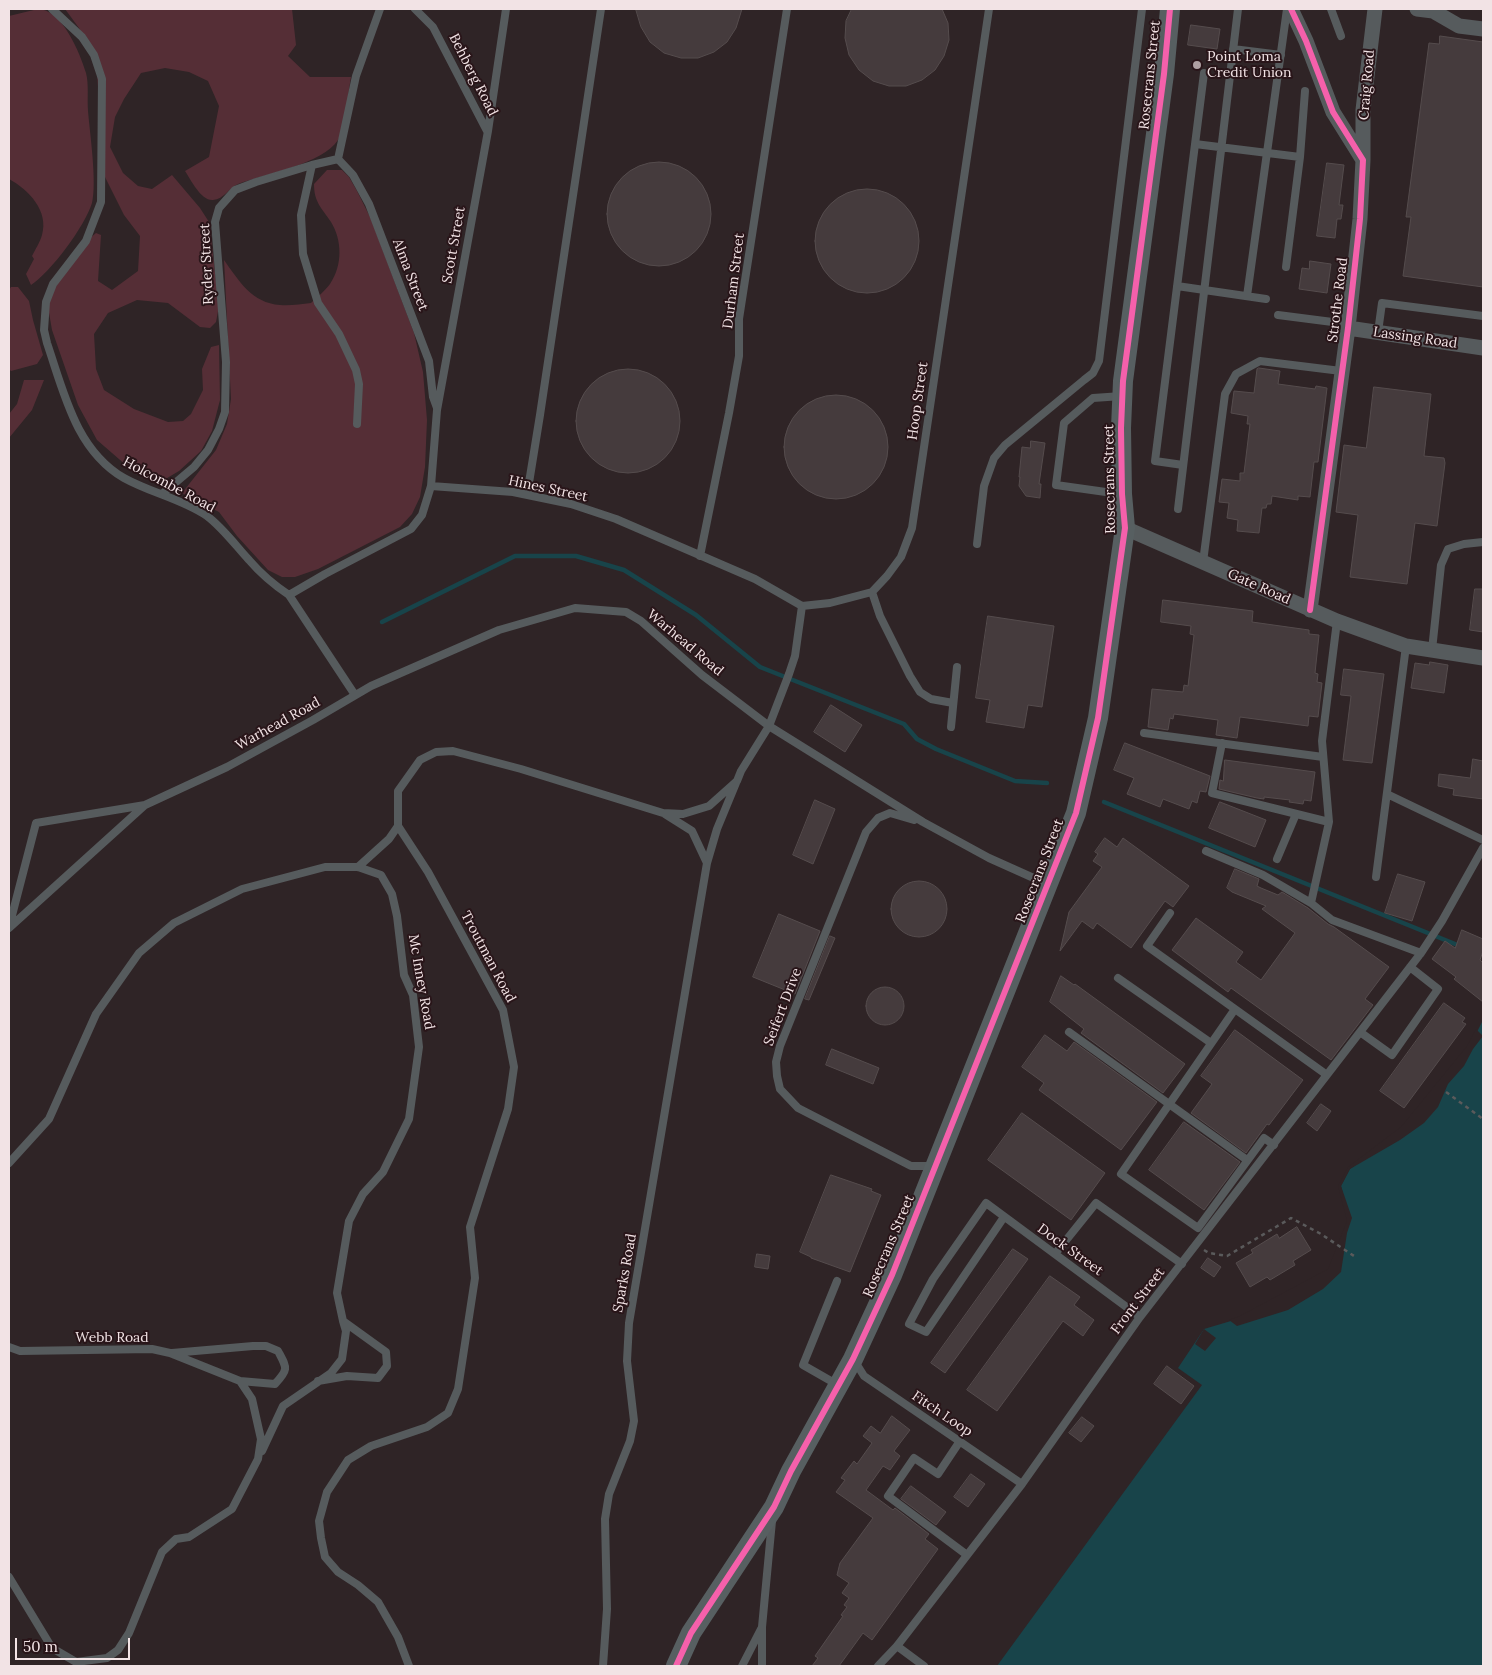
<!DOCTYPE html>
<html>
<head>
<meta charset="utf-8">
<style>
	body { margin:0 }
	#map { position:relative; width:1492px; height:1675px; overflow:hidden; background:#2f2426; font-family:Lora,serif }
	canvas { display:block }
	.frame { position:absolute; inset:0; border:10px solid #f2e3e5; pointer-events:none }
	.scale { position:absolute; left:15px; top:1638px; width:115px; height:22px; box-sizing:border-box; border:2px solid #f2e3e5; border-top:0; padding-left:6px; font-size:15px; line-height:18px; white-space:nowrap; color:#f2e3e5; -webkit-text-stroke:4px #291519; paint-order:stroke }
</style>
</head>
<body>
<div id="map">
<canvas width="1492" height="1675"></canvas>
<div class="frame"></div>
<div class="scale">50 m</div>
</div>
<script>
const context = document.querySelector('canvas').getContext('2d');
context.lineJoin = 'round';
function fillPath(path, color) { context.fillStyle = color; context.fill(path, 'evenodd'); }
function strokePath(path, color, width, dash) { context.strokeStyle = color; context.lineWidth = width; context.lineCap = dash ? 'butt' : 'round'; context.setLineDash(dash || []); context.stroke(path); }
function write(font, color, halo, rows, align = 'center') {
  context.font = font + ' Lora,serif'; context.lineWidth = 4; context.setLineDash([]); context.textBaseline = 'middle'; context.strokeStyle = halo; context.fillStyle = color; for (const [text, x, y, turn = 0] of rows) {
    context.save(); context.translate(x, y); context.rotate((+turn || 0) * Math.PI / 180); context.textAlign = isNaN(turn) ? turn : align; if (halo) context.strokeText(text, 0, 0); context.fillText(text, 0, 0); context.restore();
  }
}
fillPath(new Path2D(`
	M38 9C62 9 80 53 86 73 89 84 87 99 88 111 90 134 97 182 92 203 85 226 51 272 31 285L26 274 34 259 32 256C35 250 40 242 42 235 49 211 29 190 9 179V16Z
	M65 9H292L296 45 288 56 310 77H351C348 92 346 128 338 140 323 164 265 174 238 184 229 188 224 199 213 200 201 201 191 180 185 171L209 157 219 106 208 81 189 72 165 68 141 73 124 99 115 117 110 147 123 173 138 186 152 189 172 175 200 208 209 222 219 306 216 322 210 328 200 327 168 303 137 300 108 313 94 334 96 369 104 390 134 409 168 422 183 421 191 414 203 390 202 369 211 347 219 345 220 400 212 431 201 451 179 471 162 481 151 480 127 466 97 440 78 405 52 330 48 307 53 290 89 239 96 233 101 235 98 281 112 290 138 271 140 236 124 215 105 177 97 74 93 54 79 28Z
	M327 170H342L349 177 357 191 371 219 414 333 423 372 427 420 425 467 420 497 412 514 400 527 318 569 295 577H282L268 570 237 536 219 512 182 493 216 450 227 424 231 399 224 260C239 281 252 303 280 305 290 306 301 304 311 303 317 297 325 291 330 284 343 265 342 240 331 222 321 207 314 202 314 184Z
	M11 287H18L29 301 33 320 43 355 37 364 11 371 9 369V290Z
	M24 380H44L32 410 9 438V414L17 404Z`), '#552e36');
fillPath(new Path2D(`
	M1483 1020V1666H997L1202 1385 1178 1368 1204 1329 1241 1318 1330 1271 1350 1222 1341 1186 1350 1169 1402 1128 1469 1048Z`), '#18444a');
fillPath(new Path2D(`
	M1476 1029 1483 1036 1473 1049 1464 1066 1448 1084 1438 1107 1424 1123 1400 1140 1350 1169 1341 1186 1352 1218 1347 1233 1341 1272 1323 1289 1288 1310 1237 1326 1229 1320 1240 1316 1328 1269 1347 1221 1338 1186 1348 1167 1401 1127 1467 1046Z
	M1204 1329 1216 1338 1205 1351 1195 1344Z`), '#2f2426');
strokePath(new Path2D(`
	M382 622 515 556H576L624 570 696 615 760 667 904 724 917 739 936 749 1015 781 1047 783
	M1104 802 1460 946`), '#18444a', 4.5);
const building = new Path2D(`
	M636 9H742L736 28 727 42 714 52 698 58H681L664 53 650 42 641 27Z
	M852 9H942L948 23 949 40 944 56 935 70 922 80 906 86H889L873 81 859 70 849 55 845 38 846 21Z
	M1191 25 1220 29 1217 49 1188 45Z
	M1440 36 1483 42V287L1403 276 1411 217H1406L1429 43 1439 44Z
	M607 214a52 52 0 1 1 104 0a52 52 0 1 1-104 0Z
	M1327 163 1344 165 1339 205H1343L1341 219H1337L1335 238 1317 236Z
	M815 241a52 52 0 1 1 104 0a52 52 0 1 1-104 0Z
	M1310 261 1331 264 1327 293 1299 289 1302 268 1309 269Z
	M1259 368 1280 371 1278 384 1315 389 1316 386 1327 388 1318 462H1314L1310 497 1298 496V500L1272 496 1271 504H1267L1266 508H1262L1259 533 1237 531 1238 520 1227 518 1229 503 1219 502 1222 479 1240 481V473H1244L1250 424H1247L1248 416 1231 413 1234 391 1254 393 1257 369Z
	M576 421a52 52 0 1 1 104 0a52 52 0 1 1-104 0Z
	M1374 387 1431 394 1424 456 1444 458 1445 463 1437 526 1415 523 1407 584 1350 577 1358 515 1336 512 1344 445 1366 448Z
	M784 447a52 52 0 1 1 104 0a52 52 0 1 1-104 0Z
	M1031 441 1045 443 1039 484H1041L1040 498 1026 496 1019 486 1020 477H1019L1022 447 1030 448Z
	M1475 589H1483V632L1470 630Z
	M1163 600 1253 611 1252 622 1309 630V634L1319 635 1315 673 1318 674 1317 682 1322 683 1318 717 1309 716 1308 726 1240 717 1237 738 1216 735 1218 720 1174 714 1173 719 1170 718 1168 730 1148 727 1152 689 1183 692 1184 685 1188 686 1194 635 1190 634 1191 626 1161 622Z
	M988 616 1054 626 1042 707 1028 705 1024 728 986 722 990 700 976 698Z
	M1430 662 1448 665 1444 693 1411 688 1415 663 1429 665Z
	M1344 669 1384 674 1372 763 1343 760 1351 696 1341 695Z
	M831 705 862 725 845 752 814 732Z
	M1125 743 1210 776 1206 792 1200 791 1197 803 1192 801 1189 809 1163 799 1160 807 1127 794 1134 778 1114 770Z
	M1473 759 1483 761V799L1453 795 1454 789 1438 786 1439 774 1470 778Z
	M1225 760 1315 772 1311 801 1304 800 1303 804 1289 802 1290 800 1264 797V799L1257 798 1219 789 1220 780 1223 781Z
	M815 800 835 809 813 864 793 855Z
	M1220 802 1266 820 1255 847 1209 828Z
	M1105 838 1117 847 1123 838 1189 886 1173 907 1165 901 1131 948 1097 923 1093 929 1082 921 1060 951 1069 912 1102 867 1093 861 1098 854 1095 852Z
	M1235 869 1259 879 1257 886 1261 888 1278 895 1282 892 1308 908 1328 924 1334 927 1389 967 1365 999 1373 1005 1331 1060 1231 988 1228 992 1172 950 1196 918 1243 952 1236 962 1261 980 1295 933 1262 909 1266 906 1232 892 1227 888Z
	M1398 874 1425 882 1412 921 1385 913Z
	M891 909a28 28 0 1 1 56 0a28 28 0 1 1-56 0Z
	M779 914 820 931 795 994 753 977Z
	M1462 930 1483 939V951L1480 960 1483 963V1002L1454 979 1456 977 1432 959 1445 941 1455 948Z
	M830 936 835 938 809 1000 805 999Z
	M1061 976 1074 985 1075 984 1185 1064 1163 1093 1081 1033 1084 1029 1050 1002Z
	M866 1006a19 19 0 1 1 38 0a19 19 0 1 1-38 0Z
	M1444 1003 1465 1018 1462 1022 1466 1024 1404 1108 1380 1091Z
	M1235 1030 1303 1080 1269 1125 1267 1124 1246 1153 1191 1113 1212 1084 1201 1076Z
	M1045 1035 1067 1051 1074 1042 1157 1102 1121 1150 1039 1090 1044 1083 1022 1067Z
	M832 1049 879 1068 873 1084 826 1065Z
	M1321 1104 1331 1111 1317 1131 1307 1123Z
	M1022 1113 1105 1173 1071 1220 988 1160Z
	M1184 1122 1240 1162 1204 1210 1149 1170Z
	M831 1175 872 1189 871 1191 881 1195 850 1272 811 1258V1257L800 1252Z
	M1297 1227 1311 1250 1293 1261 1295 1265 1270 1280 1267 1277 1250 1287 1236 1263 1253 1253 1251 1250 1277 1234 1279 1238Z
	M1013 1249 1028 1259 945 1373 931 1363Z
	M757 1254 770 1256 768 1269 755 1267Z
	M1208 1258 1221 1267 1214 1277 1201 1268Z
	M1050 1276 1080 1297 1074 1305 1094 1320 1083 1336 1063 1321 997 1411 967 1390Z
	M1167 1366 1194 1386 1181 1404 1154 1384Z
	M892 1416 910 1430 894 1451 900 1456 890 1470 883 1466 866 1490 893 1510 895 1508 929 1534 925 1539 938 1549 872 1640 863 1633 839 1666H812L818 1658 815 1656 843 1616 841 1615 847 1607 844 1605 849 1598 842 1593 849 1583 837 1575 840 1563 873 1518 836 1492 845 1480 841 1478 854 1461 857 1464 872 1443 863 1436 871 1426 880 1433Z
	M1082 1417 1094 1426 1081 1442 1069 1433Z
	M971 1474 985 1484 968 1507 954 1497Z
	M911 1486 946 1512 936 1525 901 1499Z`);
fillPath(building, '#453b3d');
strokePath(building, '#554c4d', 1);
strokePath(new Path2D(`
	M1446 1092 1483 1119
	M1204 1250 1209 1253 1227 1256 1291 1218 1321 1234 1357 1258`), '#5a5a5b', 2.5, [4, 4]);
strokePath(new Path2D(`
	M52 9 82 37 94 55 102 79 101 202 86 241 53 284 46 302 44 330 47 343C64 393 76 450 124 478 151 493 182 499 207 516 223 528 236 546 249 560 261 574 274 585 289 595L325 574 411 529 422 515 431 486 437 410 488 131 506 9
	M415 9 433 27 487 131
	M1331 9 1341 36
	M1233 49 1281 55
	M1195 144 1300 157
	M338 159 353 175 369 204 429 361 433 397 437 408
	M338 159 356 76 380 9
	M312 165 301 215 303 254 318 303 339 334 356 370 359 384 357 424
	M1286 267 1300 157 1305 91
	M1177 286 1266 299
	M1247 296 1287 9
	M1278 315 1348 324
	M1378 332 1382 303 1483 316
	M1183 465 1155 461 1204 73
	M431 486 513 492 571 504 616 519 755 579 802 606 830 603 872 592 887 576 901 557 912 528 989 9
	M162 494 194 467 208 450 219 429 225 412 226 362 215 222 219 208 235 190 256 182 312 165 338 159
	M1120 494 1056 485 1064 423 1093 398 1122 396
	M527 495 540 415 601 9
	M1178 509 1238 9
	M977 544 984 486 994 458 1005 445 1084 380 1093 373 1099 361 1142 9
	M700 556 729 413 739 356V319L787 9
	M1203 562 1225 394 1236 374 1260 361 1341 371
	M872 592 880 616 910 676 920 692 931 699 953 703
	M289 595 355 695
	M1337 621 1322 741 1329 822 1311 903 1332 920 1421 953
	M1432 650 1441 565 1448 549 1464 544 1483 542
	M951 727 957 667
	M1144 733 1323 757
	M1222 743 1212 793 1329 822
	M1387 794 1483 840
	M914 820 890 813 878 818 866 832 780 1046 776 1062 777 1076 780 1089 798 1108 911 1166H933
	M1206 851 1263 875 1311 903
	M1277 859 1296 814
	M707 863 717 829 736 783
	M358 867 389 839 398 826
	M1376 877 1406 646
	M1170 913 1147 946 1327 1075
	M9 927 36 823 145 805
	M9 928 145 805 227 767 313 720 371 686 499 630 575 608 626 612 641 621 702 675 769 726 923 822 989 858 1047 884
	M1118 978 1211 1043
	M1235 1009 1121 1174 1198 1228 1264 1138 1274 1145
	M1069 1032 1247 1160
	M1360 1032 1392 1055 1438 989 1410 967
	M9 1163 49 1119 96 1014 139 953 174 923 242 889 325 867H358L381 875 392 894 397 916 404 975 413 995 419 1047 409 1119 383 1172 363 1194 349 1221 337 1293 343 1321 386 1352 387 1366 378 1378 347 1376 318 1381
	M1004 1217 926 1332 909 1324 933 1279 986 1203 1140 1317
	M1055 1254 1096 1203 1182 1264
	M837 1281 803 1365 838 1385
	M9 1347 20 1351 152 1349 170 1353 240 1381 252 1399 261 1439 258 1459 232 1509 189 1537 176 1539 162 1552 129 1633 118 1650 107 1658 76 1662 52 1648 9 1577
	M172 1353 253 1346H266L278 1351C287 1368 289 1369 275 1384L240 1381
	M854 1360 864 1376 1022 1484
	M960 1441 938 1474 914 1458 888 1496 967 1555
	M262 1451 283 1406 331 1373 342 1359 346 1331 343 1321
	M897 1646 924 1666
	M409 1666 398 1637 378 1602 358 1585 338 1572 325 1557 321 1538 319 1521 327 1492 348 1460 371 1446 427 1427 448 1413 458 1389 475 1278 470 1227 508 1109 514 1067 503 1010 428 872 398 826V791L420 760 436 752 453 751 521 769 663 813 683 814 709 806 737 781 741 771 769 726 789 674 795 656 802 606
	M603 1666 607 1609 605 1519 609 1494 630 1441 634 1421 627 1361 629 1323 707 863 692 831 665 814
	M742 1666 761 1629
	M762 1666V1627L772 1521
	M878 1666 897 1646 1022 1484 1140 1317 1421 953 1442 921 1483 848`), '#565b5d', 8);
strokePath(new Path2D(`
	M1291 9 1306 41 1333 112 1363 160 1360 219 1348 328 1310 610
	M1417 9 1433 11 1459 26 1483 29
	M1363 160V110L1375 9
	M1348 328 1483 348
	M1125 528 1337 621 1406 646 1483 658`), '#565b5d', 15);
strokePath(new Path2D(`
	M676 1666 691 1633 774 1507 791 1471 853 1359 892 1275 1076 813 1098 718 1125 528 1122 494 1121 428 1123 381 1164 74 1170 9`), '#575f61', 20);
strokePath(new Path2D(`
	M1291 9 1306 41 1333 112 1363 160 1360 219 1348 328 1310 610
	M676 1666 691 1633 774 1507 791 1471 853 1359 892 1275 1076 813 1098 718 1125 528 1122 494 1121 428 1123 381 1164 74 1170 9`), '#f560ab', 6);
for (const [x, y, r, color] of [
	[1197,65,5,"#aea0a2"]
]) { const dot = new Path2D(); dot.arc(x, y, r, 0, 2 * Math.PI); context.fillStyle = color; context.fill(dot); strokePath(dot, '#291519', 2); }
write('14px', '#f2e3e5', '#291519', [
	["Point Loma",1207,57],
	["Credit Union",1207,73]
], 'left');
write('14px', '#f2e3e5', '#291519', [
	["Behberg Road",473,75,63],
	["Rosecrans Street",1150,75,-84],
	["Craig Road",1367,85,-85],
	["Scott Street",454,245,-80],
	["Ryder Street",207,264,-93],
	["Alma Street",410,275,69],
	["Durham Street",734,281,-83],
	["Strothe Road",1338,300,-83],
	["Lassing Road",1415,338,8],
	["Hoop Street",918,401,-82],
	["Rosecrans Street",1110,479,-91],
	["Holcombe Road",169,485,28],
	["Hines Street",548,489,12],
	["Gate Road",1259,587,24],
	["Warhead Road",685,643,40],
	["Warhead Road",278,724,-29],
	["Rosecrans Street",1040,871,-69],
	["Troutman Road",488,957,62],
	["Mc Inney Road",421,982,80],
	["Seifert Drive",783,1007,-69],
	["Rosecrans Street",889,1246,-67],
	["Dock Street",1070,1250,36],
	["Sparks Road",625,1273,-80],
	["Front Street",1138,1301,-53],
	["Webb Road",112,1338],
	["Fitch Loop",942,1414,34]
]);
</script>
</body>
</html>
